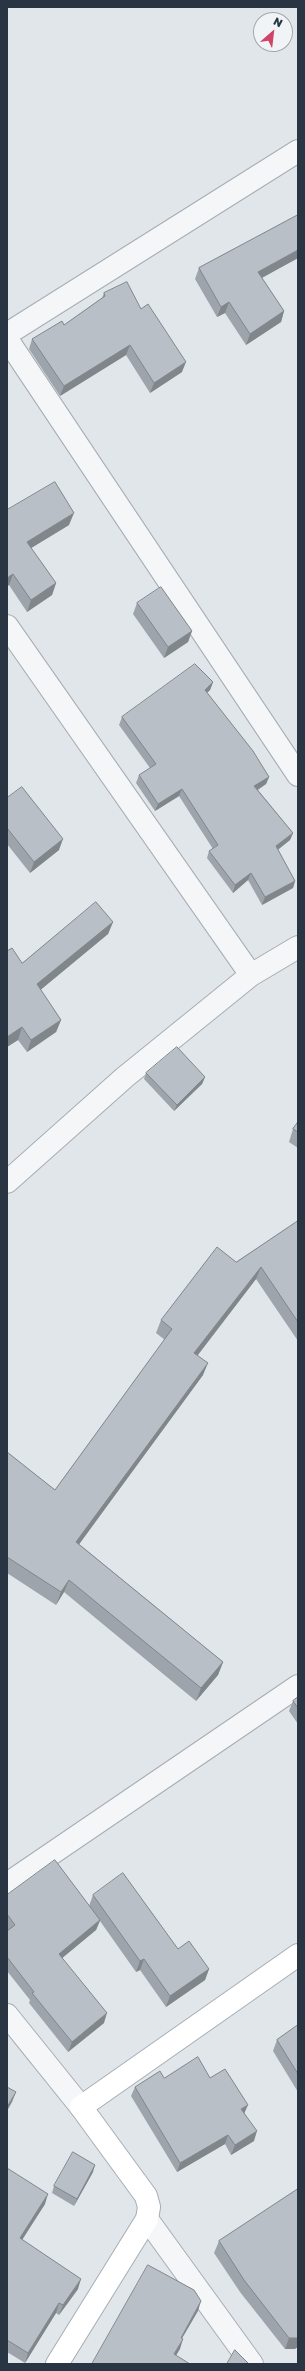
<!DOCTYPE html>
<html>
<head>
<meta charset="utf-8">
<style>
	body { margin:0 }
	#map { position:relative; width:305px; height:2371px; overflow:hidden; background:#e1e6ea; font-family:"Golos Text",sans-serif }
	canvas { display:block }
	.frame { position:absolute; inset:0; border:8px solid #293542; pointer-events:none }
	.north { position:absolute; left:253px; top:12px; width:40px; height:40px; box-sizing:border-box; background:#f1f4f7; border:1px solid #a1a8af; border-radius:50%; rotate:28deg; font-size:11px; font-weight:700; line-height:16px; text-align:center; color:#293542 }
	.north::after { content:''; display:block; margin:auto; width:14px; height:18px; background:#d2436a; clip-path:polygon(50% 0,100% 100%,50% 72%,0 100%) }
</style>
</head>
<body>
<div id="map">
<canvas width="305" height="2371"></canvas>
<div class="frame"></div>
<div class="north">N</div>
</div>
<script>
const context = document.querySelector('canvas').getContext('2d');
context.lineJoin = 'round';
function strokePath(path, color, width, dash) { context.strokeStyle = color; context.lineWidth = width; context.lineCap = dash ? 'butt' : 'round'; context.setLineDash(dash || []); context.stroke(path); }
function fillPath(path, color) { context.fillStyle = color; context.fill(path, 'evenodd'); }
const street = new Path2D(`
	M7 334 298 151
	M7 339 298 775
	M7 626 251 975
	M7 1182 125 1077 251 975 298 947
	M7 1884 298 1686
	M7 2015 81 2107
	M147 2219 252 2364`);
const secondary = new Path2D(`
	M57 2364 147 2219 149 2207 146 2196 81 2107 298 1955`);
strokePath(street, '#a6adb4', 24);
strokePath(secondary, '#a6adb4', 24);
strokePath(street, '#f4f6f8', 22);
strokePath(secondary, '#fff', 22);
fillPath(new Path2D(`
	M298 215V258L262 278 284 311 281 322 246 345 225 313 217 317 195 279 199 268Z
	M104 293 141 309 182 372 150 393 126 355 60 396 29 349 32 339 64 325 102 298Z
	M7 510 69 525 31 548 56 583 52 595 27 612 9 585Z
	M137 603 192 631 188 642 164 658 133 614Z
	M213 682 210 690 207 693 269 777 266 784 258 790 293 833 290 840 278 850 295 881 293 888 262 905 248 880 233 893 207 858 209 851 213 849 179 796 155 811 136 783 139 775 150 768 119 725 122 717Z
	M7 798 59 850 30 873 7 844Z
	M113 922 108 934 40 990 61 1020 56 1032 27 1052 18 1040 7 1047V951L22 963Z
	M146 1073 205 1077 202 1084 174 1111 144 1079Z
	M298 1122V1148L289 1142 293 1129Z
	M298 1221V1341L256 1279 198 1355 203 1375 79 1544 223 1662 218 1675 196 1701 64 1592 56 1605 7 1573V1452L55 1490 165 1340 156 1333 161 1320 236 1262Z
	M298 1697V1724L289 1711 293 1701Z
	M7 1895 89 1906 93 1895 178 1949 209 1969 205 1980 166 2007 140 1970 136 1972 100 1921 96 1930 62 1958 104 2023 68 2052 29 2003 30 2000 7 1971V1931L8 1930 7 1929Z
	M298 2025V2092L273 2051 277 2040Z
	M210 2078 245 2114 254 2141 231 2155 225 2144 177 2172 131 2096 135 2087Z
	M7 2168 45 2204 22 2239 78 2289 59 2315 56 2313 25 2363 7 2352Z
	M93 2172 74 2206 52 2193 54 2186Z
	M298 2189 295 2349H285L240 2292 214 2253 219 2241Z`), '#9ea4ab');
fillPath(new Path2D(`
	M298 250V258L254 282 258 272Z
	M229 302 225 313 217 317 221 307Z
	M284 311 281 322 246 345 250 334Z
	M130 345 126 355 60 396 64 386Z
	M186 362 182 372 150 393 154 383Z
	M74 513 69 525 23 553 27 542Z
	M13 574 9 585 7 587V578Z
	M56 583 52 595 27 612 31 600Z
	M192 631 188 642 164 658 168 647Z
	M213 682 210 690 202 697 205 690Z
	M269 777 266 784 252 793 254 786Z
	M182 789 179 796 155 811 158 804Z
	M293 833 290 840 273 853 276 846Z
	M63 839 59 850 30 873 34 862Z
	M251 873 248 880 233 893 235 885Z
	M295 881 293 888 262 905 265 897Z
	M113 922 108 934 32 997 37 984Z
	M61 1020 56 1032 27 1052 31 1040Z
	M22 1027 18 1040 7 1047V1037Z
	M205 1077 202 1084 174 1111 177 1105Z
	M261 1267 256 1279 190 1365 194 1353Z
	M208 1363 203 1375 72 1554 76 1542Z
	M69 1580 64 1592 56 1605 61 1592Z
	M223 1662 218 1675 196 1701 201 1688Z
	M100 1920 96 1930 55 1964 59 1954Z
	M144 1959 140 1970 136 1972 140 1961Z
	M209 1969 205 1980 166 2007 170 1996Z
	M107 2013 104 2023 68 2052 72 2042Z
	M16 2092 12 2102 7 2111V2107Z
	M248 2105 244 2114 241 2109Z
	M257 2131 254 2141 231 2155 235 2145Z
	M228 2135 225 2144 177 2172 180 2163Z
	M95 2165 93 2172 74 2206 77 2199Z
	M48 2194 45 2204 17 2248 20 2238Z
	M81 2279 78 2289 59 2315 63 2305Z
	M201 2301 198 2311 177 2347 181 2338Z
	M59 2303 56 2313 25 2363 28 2353Z
	M289 2338H298V2347L295 2349H285Z
	M183 2339 180 2349 171 2364 174 2354Z`), '#81868b');
const building = new Path2D(`
	M298 215V250L258 272 284 311 250 334 229 302 221 307 199 268Z
	M127 282 141 309 148 304 186 362 154 383 130 345 64 386 32 339 62 321 64 325 105 296 104 293Z
	M55 482 74 513 27 542 56 583 31 600 13 574 7 578V510Z
	M161 587 192 631 168 647 137 603Z
	M195 664 213 682 205 690 253 751 269 777 254 786 293 833 276 846 295 881 265 897 251 873 235 885 209 851 218 845 182 789 158 804 139 775 156 764 122 717Z
	M22 787 63 839 34 862 7 828V798Z
	M96 902 113 922 37 984 61 1020 31 1040 22 1027 7 1037V951L12 948 22 963Z
	M177 1047 205 1077 177 1105 146 1073Z
	M298 1122V1132L293 1129Z
	M298 1221V1322L261 1267 194 1353 208 1363 76 1542 223 1662 201 1688 69 1580 61 1592 7 1557V1452L55 1490 172 1329 161 1320 217 1247 236 1262Z
	M298 1697V1708L293 1701Z
	M55 1860 100 1920 59 1954 107 2013 72 2042 32 1993 34 1992 7 1957V1931L15 1925 7 1914V1895Z
	M123 1873 178 1949 189 1941 209 1969 170 1996 144 1959 140 1961 93 1895Z
	M298 2025V2074L277 2040Z
	M198 2057 210 2078 225 2069 248 2105 241 2109 257 2131 235 2145 228 2135 180 2163 135 2087 160 2071 164 2078Z
	M7 2087 16 2092 7 2107Z
	M73 2152 95 2165 77 2199 54 2186Z
	M7 2168 48 2194 20 2238 81 2279 63 2305 59 2303 28 2353 7 2340Z
	M298 2189V2338H289L244 2280 219 2241Z
	M148 2265 194 2290 201 2301 181 2338 183 2339 174 2354 190 2364H92Z
	M235 2350 249 2364H227Z`);
fillPath(building, '#b8bfc7');
strokePath(building, '#81868b', 1);
</script>
</body>
</html>
